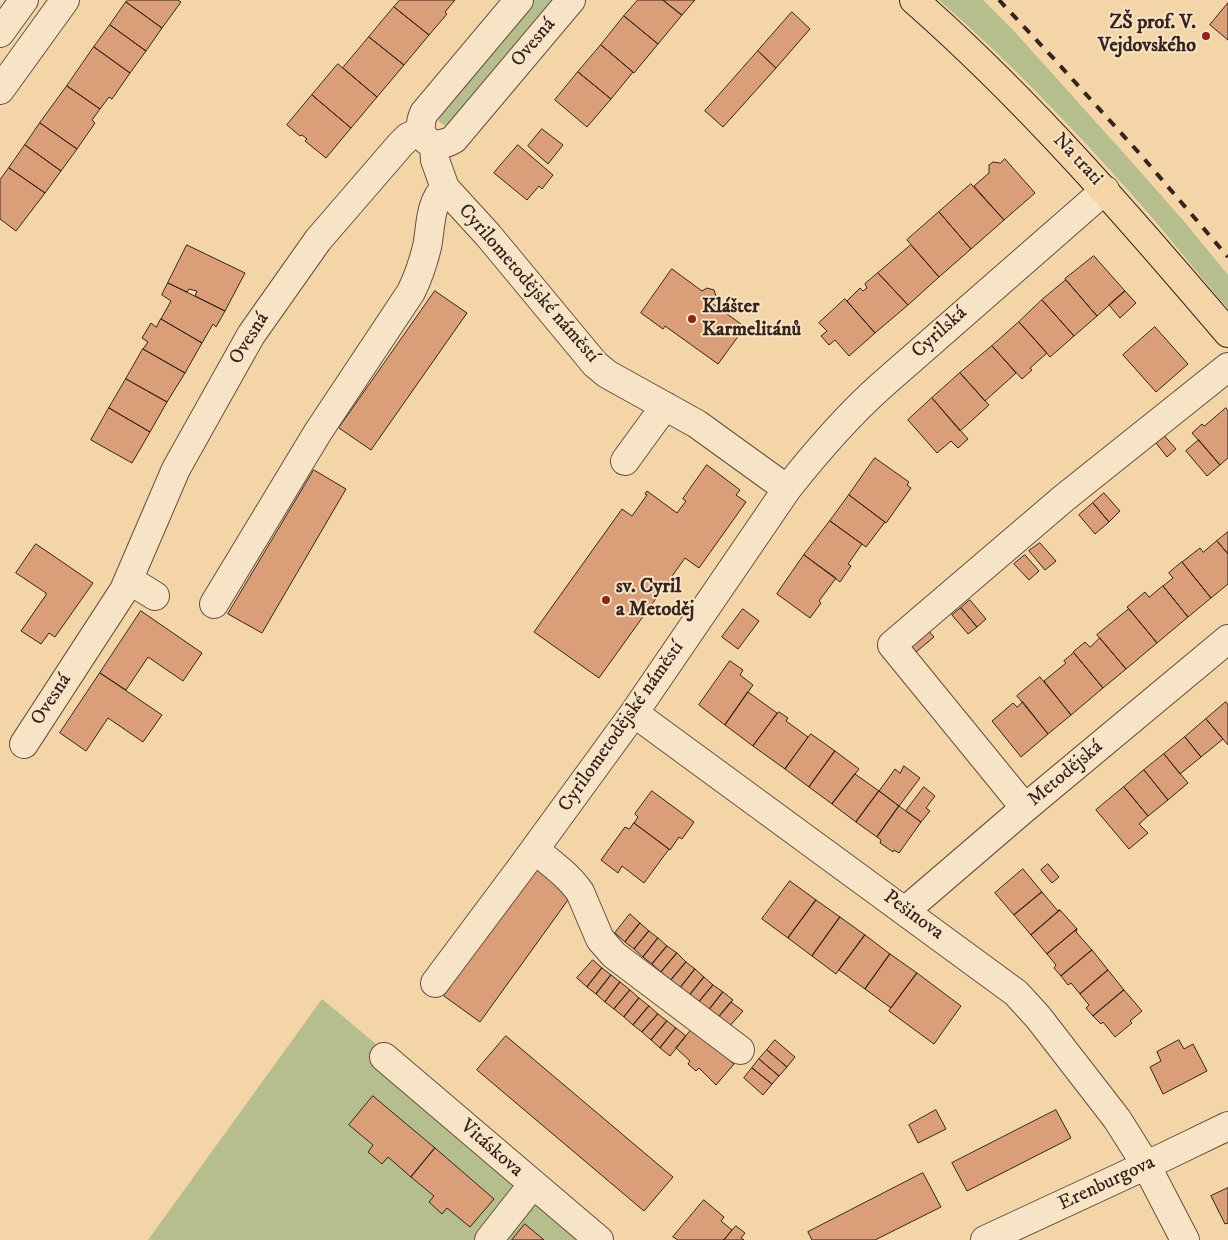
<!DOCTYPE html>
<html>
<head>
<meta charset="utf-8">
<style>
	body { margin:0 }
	canvas { display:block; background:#f3d5a8 }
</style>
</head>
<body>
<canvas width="1228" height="1240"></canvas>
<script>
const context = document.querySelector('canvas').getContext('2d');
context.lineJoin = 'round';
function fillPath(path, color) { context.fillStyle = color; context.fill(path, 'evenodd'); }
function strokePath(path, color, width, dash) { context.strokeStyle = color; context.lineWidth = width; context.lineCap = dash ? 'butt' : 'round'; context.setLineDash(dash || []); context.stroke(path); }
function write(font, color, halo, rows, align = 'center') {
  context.font = font + ' "IM FELL DW Pica",serif'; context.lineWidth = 4; context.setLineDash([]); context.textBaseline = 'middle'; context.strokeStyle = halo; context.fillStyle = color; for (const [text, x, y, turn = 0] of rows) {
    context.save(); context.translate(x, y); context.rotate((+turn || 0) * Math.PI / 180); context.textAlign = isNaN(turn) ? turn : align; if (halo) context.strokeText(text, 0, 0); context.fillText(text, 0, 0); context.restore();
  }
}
fillPath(new Path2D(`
	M532 0H561L451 126H446L439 122 440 114Z
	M939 0H983L1014 31 1121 150 1183 220 1228 275V309C1196 272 1167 234 1135 198 1073 128 1009 61 939 0Z
	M322 999 611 1240H148Z`), '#b5be8c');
const building = new Path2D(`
	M128 0H178L181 2 162 28 126 2Z
	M400 0H455L445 12 447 14 429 35 394 7Z
	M638 0H663L682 15 658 44 624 16Z
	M663 0H695L682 15Z
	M126 2 162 28 146 51 110 25Z
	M1228 3V40L1210 25Z
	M394 7 429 35 404 65 369 37Z
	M792 12 810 29 776 68 758 51Z
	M624 16 658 44 634 73 601 45Z
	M110 25 146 51 130 73 94 47Z
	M369 37 404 65 377 97 343 68Z
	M601 45 633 72 611 99 578 72Z
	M94 47 130 73 112 99 109 97 100 109 67 86Z
	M758 51 776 68 723 127 705 111Z
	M338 64 377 97 351 128 312 95Z
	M578 72 611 99 587 127 555 100Z
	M67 86 100 109 92 120 95 123 77 149 40 123Z
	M312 95 351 128 326 158 305 141 307 139 302 135 300 136 287 125Z
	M40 123 77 149 61 171 25 145Z
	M542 129 563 145 548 164 528 146Z
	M25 145 61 171 45 193 9 168Z
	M518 145 553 175 542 189 539 186 527 200 494 173Z
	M1005 159 1035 193 1004 220 974 186 989 173V165L993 162 1000 163Z
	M9 168 45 193 16 231 0 219V180Z
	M971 184 1004 220 971 249 939 212Z
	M939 212 971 249 939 277 907 240Z
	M187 245 245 273 225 311 195 296 197 291 189 289 187 292 168 283Z
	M911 245 939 277 908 305 878 273Z
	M1094 256 1125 291 1097 316 1065 279Z
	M672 269 702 291 707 288 714 290 716 296 712 303 745 327 718 364 665 326 663 329 641 313Z
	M878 273 908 305 875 333 847 301 860 288 863 291 867 288 865 284Z
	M1066 280 1097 316 1074 336 1042 300Z
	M168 283 225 311 216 327 213 324 202 343 161 319 171 301 162 295Z
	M435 291 467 313 371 450 339 428Z
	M1125 291 1136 303 1120 318 1109 305Z
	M845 299 875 333 849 356 835 340 829 345 821 336 827 331 819 323Z
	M1042 300 1074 336 1050 357 1019 322Z
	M161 319 202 343 185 373 143 349 148 342 142 338 151 323 156 327Z
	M1019 322 1047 353 1030 368 1032 370 1022 379 992 346Z
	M1155 327 1188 364 1156 392 1123 355Z
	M992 346 1016 373 985 401 960 373Z
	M143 349 185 373 167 402 126 379Z
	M960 373 989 405 960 431 932 398Z
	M126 379 167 402 150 432 109 408Z
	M932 398 968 439 958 448 951 441 937 453 908 420Z
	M109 408 150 432 132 463 91 440Z
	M1226 408 1228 411V458L1220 465 1192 433 1202 424 1204 426Z
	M1161 432 1176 449 1167 457 1153 439Z
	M1199 440 1220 465 1207 476 1186 451Z
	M875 458 909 482 907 485 911 488 886 523 849 495Z
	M707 465 740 490 736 495 746 502 699 568 685 558 599 678 534 632 622 509 632 516 647 495 645 494 647 491 677 513 686 501 683 499Z
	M314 470 346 489 262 633 228 614Z
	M1104 493 1120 511 1109 522 1093 503Z
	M849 495 885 522 866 547 830 521Z
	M1093 503 1109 522 1095 534 1079 515Z
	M830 521 862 544 848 564 851 566 840 582 804 555Z
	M1228 532V554L1217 541Z
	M1217 541 1228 554V584L1211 598 1182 562 1200 548 1203 552Z
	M1040 543 1056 561 1045 570 1029 551Z
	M36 544 93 583 55 637 49 633 41 644 21 631 46 595V593L16 573Z
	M804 555 836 578 819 601 821 603 810 618 777 594Z
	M1025 555 1039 571 1029 580 1014 564Z
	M1182 562 1211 598 1188 617 1163 586 1173 578 1169 573Z
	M1163 586 1188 617 1157 643 1127 607 1145 592 1149 597Z
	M970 600 986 619 977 627 961 608Z
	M961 608 977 627 968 634 952 615Z
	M743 609 759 621 738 649 722 637Z
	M1129 609 1157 643 1126 669 1097 635Z
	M141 611 202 653 183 681 148 657 126 690 100 673Z
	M926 628 934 637 916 652 908 642Z
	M1100 638 1126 669 1103 688 1073 652 1085 642 1090 647Z
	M1074 653 1103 688 1071 715 1044 681 1066 663 1064 661Z
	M730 661 743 670 740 675 753 685 725 725 699 705Z
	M100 673 162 715 143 742 108 718 86 751 60 733Z
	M1040 677 1071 715 1048 734 1017 696Z
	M748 692 777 713 753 746 725 725Z
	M1023 702 1048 734 1021 757 992 721 1013 703 1017 707Z
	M1226 702 1228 705V745L1206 719Z
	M779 712 788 718 786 721 808 737 785 769 753 746Z
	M1206 719 1223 739 1201 757 1185 737Z
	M811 734 835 751 809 787 785 769Z
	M1185 737 1201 757 1180 774 1164 754Z
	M835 751 859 769 832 804 809 787Z
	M1164 754 1188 783 1168 800 1144 770Z
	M904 766 920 778 899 806 879 791 895 769 900 773Z
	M1144 770 1168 800 1148 816 1124 787Z
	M855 774 879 791 856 822 832 804Z
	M924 787 935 796 926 808 930 811 921 822 906 811Z
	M1124 787 1148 816 1139 824 1148 833 1129 849 1096 810Z
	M652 791 694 822 682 839 679 837 670 850 634 823 638 817 635 814Z
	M879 791 899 806 877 837 856 822Z
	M899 806 921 822 899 853 894 850 893 852 880 843 881 840 877 837Z
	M634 823 669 849 644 883 622 866 618 873 601 860 625 827 629 829Z
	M1048 864 1059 877 1052 883 1041 870Z
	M537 867 573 893 480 1022 444 996Z
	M1023 869 1042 892 1014 915 995 893Z
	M790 881 816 900 788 938 762 919Z
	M1042 892 1058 911 1060 910 1031 935 1014 915Z
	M816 900 840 917 812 956 788 938Z
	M1060 910 1077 929 1047 954 1031 935Z
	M630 914 640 923 625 942 615 933Z
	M840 917 865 935 836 974 812 956Z
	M640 923 649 931 634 949 625 942Z
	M1077 929 1076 932 1092 950 1061 976 1054 968 1056 965 1047 954Z
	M649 931 658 938 643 957 634 949Z
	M865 935 890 954 865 989 839 970Z
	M658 938 667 946 652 964 643 957Z
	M667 946 677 953 661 972 652 964Z
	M1092 950 1108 970 1080 994 1071 983 1068 985 1061 976Z
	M677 953 686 962 671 980 661 972Z
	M890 954 917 973 891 1008 865 989Z
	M593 960 602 968 587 987 577 978Z
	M686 962 695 969 680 988 671 980Z
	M602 968 611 975 596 994 587 987Z
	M695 969 704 977 689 996 680 988Z
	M1108 970 1124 990 1093 1016 1086 1008 1089 1005 1080 994Z
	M917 973 961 1006 934 1044 889 1011Z
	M611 975 620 982 605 1002 596 994Z
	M704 977 713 985 698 1003 689 996Z
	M620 982 630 990 614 1009 605 1002Z
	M713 985 723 992 708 1011 698 1003Z
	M630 990 639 998 624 1017 614 1009Z
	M1124 990 1142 1011 1130 1021 1132 1023 1115 1037 1103 1022 1101 1024 1093 1016Z
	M723 992 733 1000 717 1019 708 1011Z
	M639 998 649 1006 633 1025 624 1017Z
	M731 1002 743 1011 728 1028 717 1019Z
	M649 1006 658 1014 642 1032 633 1025Z
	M658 1014 667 1021 651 1040 642 1032Z
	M667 1021 676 1028 660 1048 651 1040Z
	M676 1028 686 1036 670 1056 660 1048Z
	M692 1029 734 1064 716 1085 699 1068 696 1071 688 1064 690 1061 676 1048Z
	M506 1036 673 1177 644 1211 477 1070Z
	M775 1040 795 1057 787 1067 767 1050Z
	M1179 1040 1184 1049 1193 1044 1207 1071 1163 1094 1150 1067 1161 1061 1157 1052Z
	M767 1050 787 1067 779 1076 759 1059Z
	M759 1059 779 1076 772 1084 752 1068Z
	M752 1068 772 1084 763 1095 744 1078Z
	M373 1096 435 1148 411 1177 388 1157 382 1164 368 1152 373 1145 349 1125Z
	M936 1110 946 1129 918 1143 909 1125Z
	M1056 1110 1071 1138 967 1191 952 1163Z
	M435 1148 494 1199 470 1227 447 1208 442 1214 429 1202 434 1196 411 1177Z
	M923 1173 941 1207 875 1240H812L808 1232Z
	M1228 1188V1223L1225 1224 1211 1196Z
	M704 1200 724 1217 721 1221 732 1230 724 1240H678L673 1237Z
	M525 1224 544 1240H512Z
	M736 1226 745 1233 741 1238 744 1240H724Z`);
fillPath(building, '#da9e78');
strokePath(building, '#36231c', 1);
const minor = new Path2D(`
	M519 0 424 113C413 137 432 153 454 139L571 0
	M0 33 24 0
	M0 90 65 0
	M434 144 435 160 445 188 488 235 595 364 607 374 697 424 787 489
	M625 461 665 406
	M129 580 155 596
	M214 604 318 432 411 292C418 278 423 263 427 247 431 228 429 203 445 188
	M634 713 1016 993 1038 1017 1117 1119 1146 1165 1185 1240
	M24 744 124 590 176 469 251 335 318 240 400 145 408 137 421 131
	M1025 808 892 645 1064 498 1228 367
	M535 850C551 863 568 875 580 892L600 939 614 955 740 1050
	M905 911 1025 808 1228 639
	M435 983 521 868 634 713 787 489C817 451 846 417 882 385L1105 190
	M384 1057 599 1240
	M489 1240 533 1184
	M985 1240 1166 1156 1228 1126`);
const major = new Path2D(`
	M914 0C1029 101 1129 217 1228 333`);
strokePath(minor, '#65503f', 30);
strokePath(major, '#36231c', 30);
strokePath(minor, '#f7e4c6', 28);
strokePath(major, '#f3d5a8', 28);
strokePath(new Path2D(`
	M999 0 1055 60 1140 154 1228 257`), '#36231c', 4, [9, 9]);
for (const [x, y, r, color] of [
	[1206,36,5,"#8f2418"],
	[692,319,5,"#8f2418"],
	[606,600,5,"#8f2418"]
]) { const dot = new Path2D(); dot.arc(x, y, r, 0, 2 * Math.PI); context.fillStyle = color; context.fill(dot); strokePath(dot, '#f7e4c6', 2); }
write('bold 20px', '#36231c', '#f7e4c6', [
	["ZŠ prof. V.",1196,24,"right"],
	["Vejdovského",1196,47,"right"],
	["Klášter",702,308],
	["Karmelitánů",702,331],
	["sv. Cyril",616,588],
	["a Metoděj",616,611]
], 'left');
write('20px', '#36231c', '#f7e4c6', [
	["Ovesná",534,43,-50],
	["Na trati",1077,160,47],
	["Cyrilometodějské náměstí",528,284,49],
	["Cyrilská",940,333,-42],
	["Ovesná",250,339,-58],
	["Ovesná",52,700,-57],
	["Cyrilometodějské náměstí",622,727,-55],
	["Metodějská",1066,774,-40],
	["Pešinova",913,916,36],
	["Vitáskova",491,1149,41],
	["Erenburgova",1107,1184,-25]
]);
</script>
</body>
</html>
